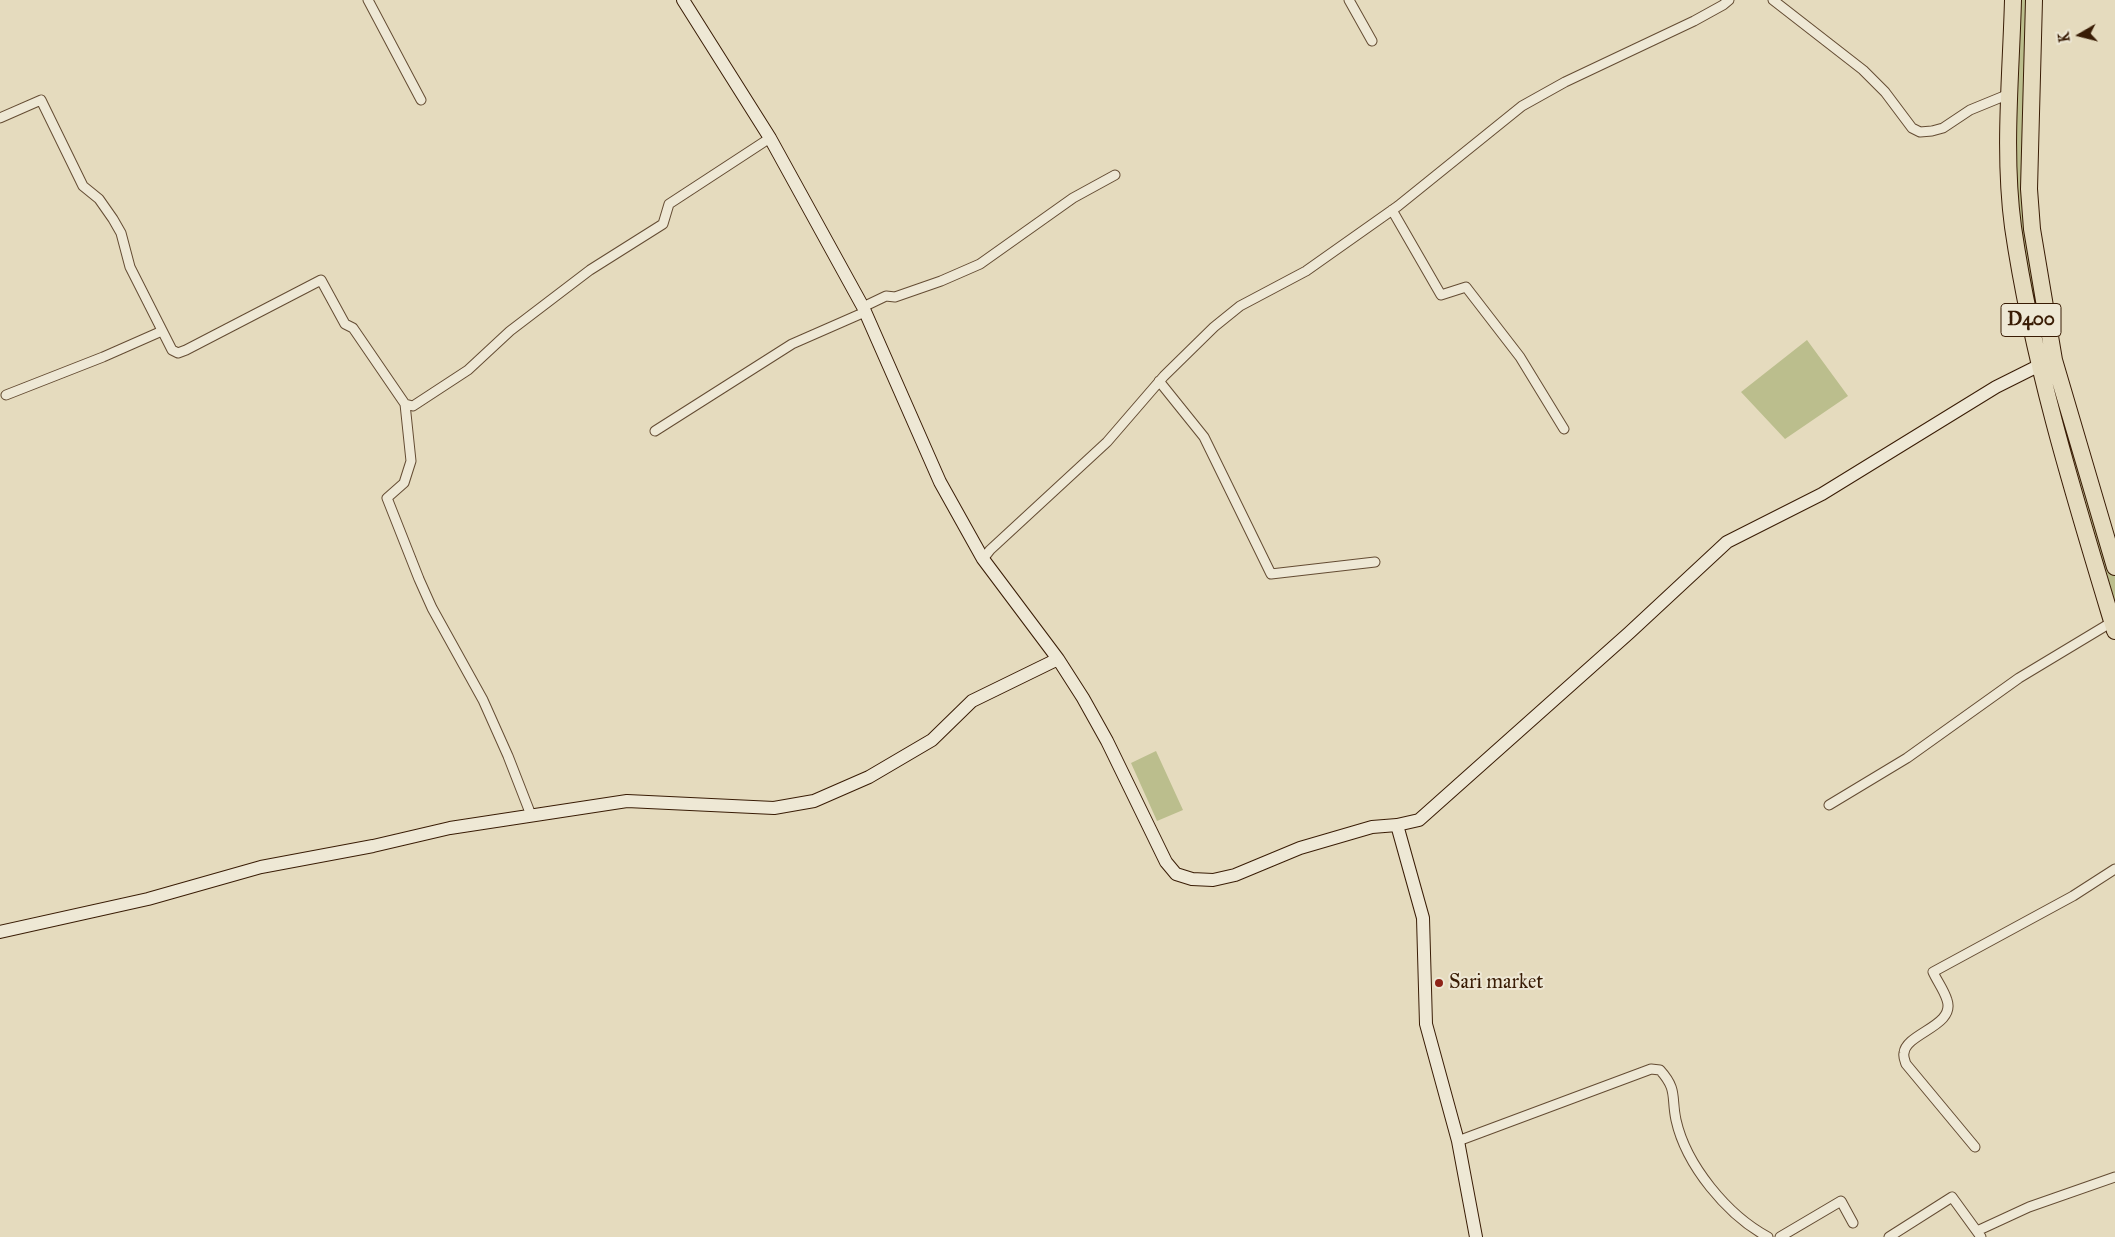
<!DOCTYPE html>
<html>
<head>
<meta charset="utf-8">
<style>
	body { margin:0 }
	#map { position:relative; width:2115px; height:1237px; overflow:hidden; background:#e5dbbe; font-family:"IM FELL Great Primer",serif }
	canvas { display:block }
	.north { position:absolute; left:2055px; top:10px; width:50px; height:50px; -webkit-text-stroke:4px #eee8d5; paint-order:stroke; rotate:262deg; font-size:14px; font-weight:700; line-height:20px; text-align:center; color:#391c05 }
	.north::after { content:''; display:block; margin:auto; width:18px; height:22px; background:#391c05; clip-path:polygon(50% 0,100% 100%,50% 72%,0 100%) }
</style>
</head>
<body>
<div id="map">
<canvas width="2115" height="1237"></canvas>
<div class="north">K</div>
</div>
<script>
const context = document.querySelector('canvas').getContext('2d');
context.lineJoin = 'round';
function fillPath(path, color) { context.fillStyle = color; context.fill(path, 'evenodd'); }
function strokePath(path, color, width, dash) { context.strokeStyle = color; context.lineWidth = width; context.lineCap = dash ? 'butt' : 'round'; context.setLineDash(dash || []); context.stroke(path); }
function write(font, color, halo, rows, align = 'center') {
  context.font = font + ' "IM FELL Great Primer",serif'; context.lineWidth = 4; context.setLineDash([]); context.textBaseline = 'middle'; context.strokeStyle = halo; context.fillStyle = color; for (const [text, x, y, turn = 0] of rows) {
    context.save(); context.translate(x, y); context.rotate((+turn || 0) * Math.PI / 180); context.textAlign = isNaN(turn) ? turn : align; if (halo) context.strokeText(text, 0, 0); context.fillText(text, 0, 0); context.restore();
  }
}
fillPath(new Path2D(`
	M2021 0H2029L2042 320 2037 322C2029 281 2020 239 2017 198 2012 131 2020 66 2021 0Z
	M1807 340 1848 396 1785 439 1741 392Z
	M2062 407 2115 577V603L2059 409Z
	M1156 751 1183 810 1157 821 1131 763Z`), '#bbbe8d');
const street = new Path2D(`
	M368 0 421 100
	M1349 0 1372 41
	M1773 0 1863 70 1885 92 1912 128 1920 132 1932 131 1943 128 1970 110 2009 94
	M0 118 41 100 83 186 99 199 113 219 121 233 130 267 172 350 178 353 186 350 321 280 345 324 353 328 405 404 413 406 468 370 510 331 590 270 663 224 669 204 770 138
	M1392 210 1441 295 1466 287 1520 357 1564 429
	M863 307 886 296 895 297 941 281 980 264 1073 198 1115 175
	M1159 381 1204 437 1271 574 1375 562
	M6 395 103 357 162 331
	M405 404 411 461 404 483 387 498 419 579 432 608 483 700 508 756 531 815
	M655 431 792 344 865 312
	M983 559 990 550 1107 442 1164 376 1214 327 1240 306 1306 271 1398 206 1522 106 1565 82 1694 21 1723 5 1729 0
	M1829 805 1907 758 2019 678 2112 622
	M1458 1141 1651 1069 1660 1070C1678 1090 1671 1097 1676 1120 1686 1165 1727 1215 1768 1237
	M1975 1147 1906 1064C1905 1061 1903 1057 1904 1053 1906 1033 1956 1026 1947 1000 1944 990 1937 981 1933 972L2073 896 2115 869
	M1977 1231 2029 1207 2115 1177
	M1780 1237 1841 1201 1853 1223
	M1889 1237 1952 1197 1981 1237`);
const secondary = new Path2D(`
	M683 0 770 138 863 307 940 482 983 559 1058 659 1083 698 1107 741 1166 862 1176 874 1192 879 1213 880 1235 875 1300 848 1372 827 1397 825 1419 820 1629 633 1727 542 1822 494 1996 387 2040 365
	M1397 825 1423 918 1426 1024 1458 1141 1476 1237
	M0 932 148 899 261 867 373 846 450 828 627 801 774 808 814 801 869 777 932 740 972 701 1058 659`);
const highway = new Path2D(`
	M2013 0C2011 75 2003 152 2013 227 2033 364 2075 499 2115 631
	M2034 0 2029 189 2032 229 2054 360 2115 567`);
strokePath(street, '#644c33', 11);
strokePath(secondary, '#391c05', 14);
strokePath(highway, '#391c05', 18);
strokePath(street, '#eee8d5', 9);
strokePath(secondary, '#eee8d5', 12);
strokePath(highway, '#e5dbbe', 16);
for (const [x, y, r, color] of [
	[1439,983,5,"#8f2418"]
]) { const dot = new Path2D(); dot.arc(x, y, r, 0, 2 * Math.PI); context.fillStyle = color; context.fill(dot); strokePath(dot, '#eee8d5', 2); }
for (const [x, y, w] of [
	[2031,320,60]
]) { const box = new Path2D(); box.roundRect(x - w / 2, y - 16.5, w, 33, 4); context.fillStyle = '#eee8d5'; context.fill(box); strokePath(box, '#391c05', 1); }
write('bold 19px', '#391c05', null, [
	["D400",2031,320]
]);
write('20px', '#391c05', '#eee8d5', [
	["Sari market",1449,983]
], 'left');
</script>
</body>
</html>
